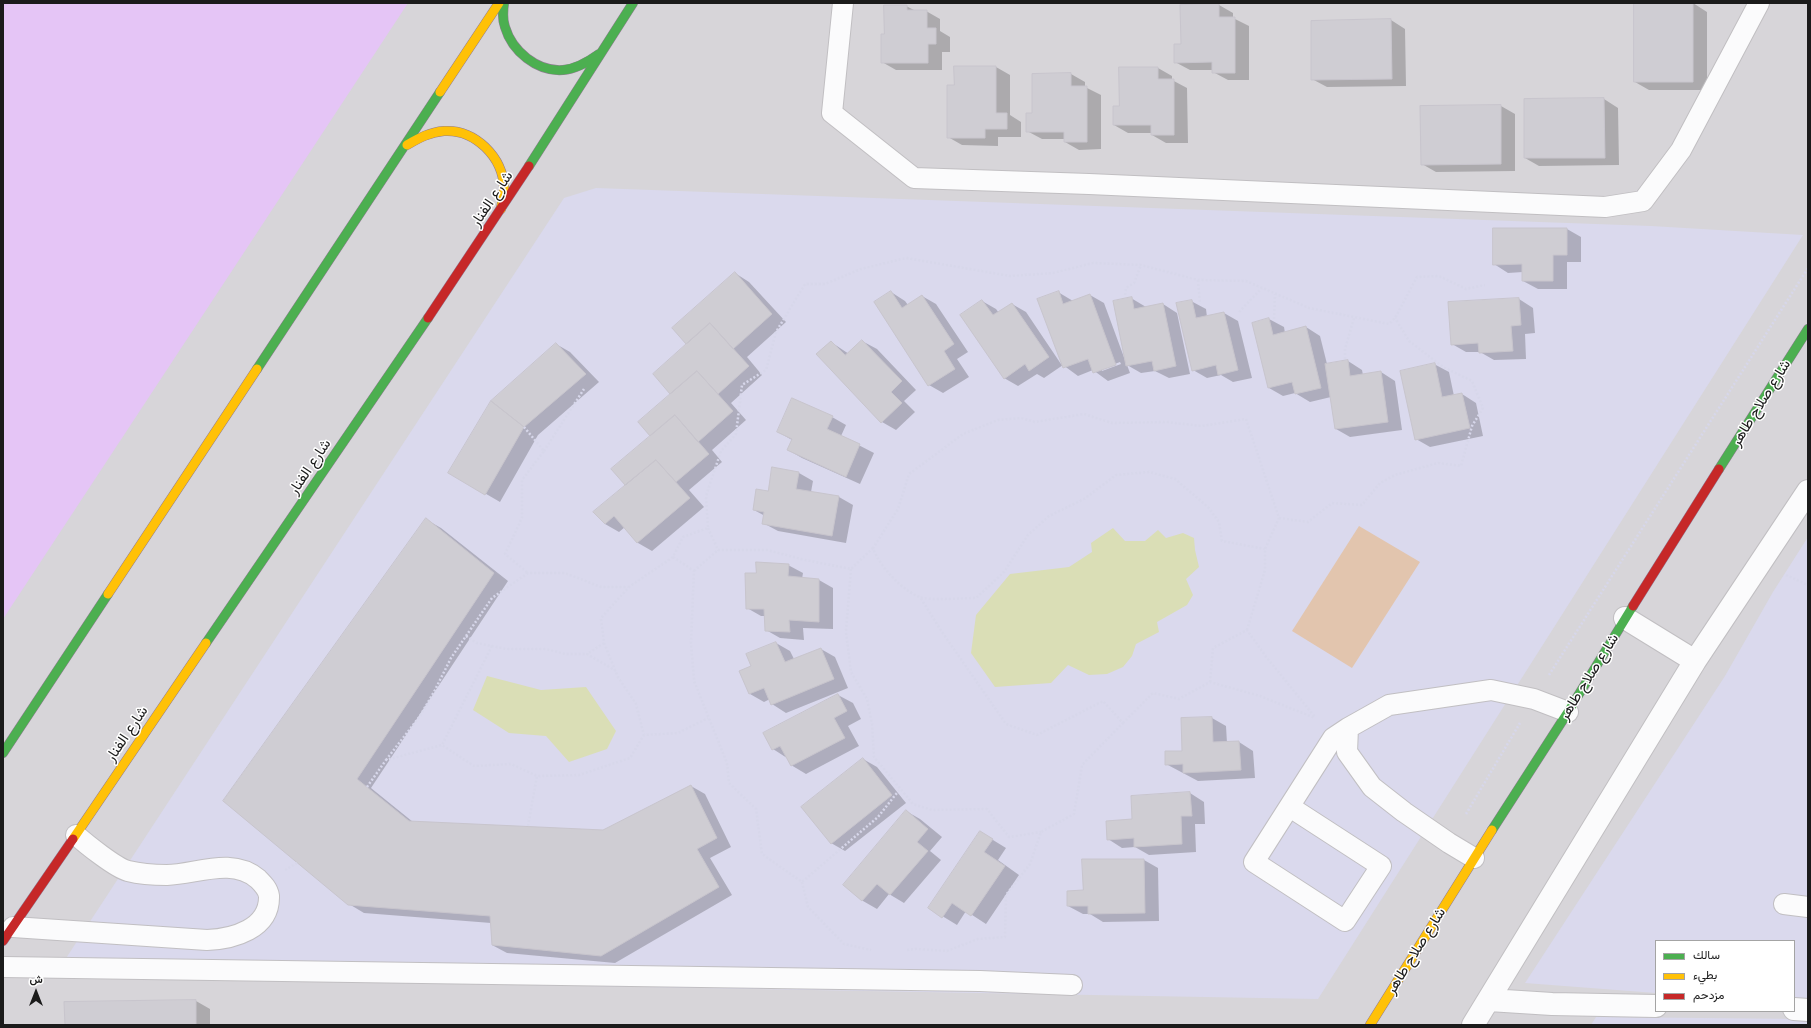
<!DOCTYPE html>
<html>
<head>
<meta charset="utf-8">
<style>
	body { margin:0 }
	#map { position:relative; width:1811px; height:1028px; overflow:hidden; background:#e7e3ea; font-family:Karla,Vazirmatn,sans-serif }
	canvas { display:block }
	.frame { position:absolute; inset:0; border:4px solid #1b1b1b; pointer-events:none }
	.legend { position:absolute; left:1655px; top:940px; width:140px; height:72px; box-sizing:border-box; background:#fff; border:1px solid #a4a4a4; margin:0; padding:5px 7px; list-style:none; font-size:12px; color:#1b1b1b }
	.legend li { display:flex; align-items:center; gap:8px; height:20px }
	.legend b { width:20px; border:1px solid #a4a4a4 }
	.north { position:absolute; left:16px; top:972px; width:40px; height:40px; -webkit-text-stroke:3px #fff; paint-order:stroke; rotate:0deg; font-size:11px; font-weight:700; line-height:16px; text-align:center; color:#1b1b1b }
	.north::after { content:''; display:block; margin:auto; width:14px; height:18px; background:#1b1b1b; clip-path:polygon(50% 0,100% 100%,50% 72%,0 100%) }
</style>
</head>
<body>
<div id="map">
<canvas width="1811" height="1028"></canvas>
<div class="frame"></div>
<ul class="legend">
<li><b style="height:5px;background:#4caf50"></b>سالك</li>
<li><b style="height:5px;background:#ffc107"></b>بطيء</li>
<li><b style="height:5px;background:#c62828"></b>مزدحم</li>
</ul>
<div class="north">ش</div>
</div>
<script>
const context = document.querySelector('canvas').getContext('2d');
context.lineJoin = 'round';
function fillPath(path, color) { context.fillStyle = color; context.fill(path, 'evenodd'); }
function strokePath(path, color, width, dash) { context.strokeStyle = color; context.lineWidth = width; context.lineCap = dash ? 'butt' : 'round'; context.setLineDash(dash || []); context.stroke(path); }
function write(font, color, halo, rows, align = 'center') {
  context.font = font + ' Karla,Vazirmatn,sans-serif'; context.lineWidth = 3; context.setLineDash([]); context.textBaseline = 'middle'; context.strokeStyle = halo; context.fillStyle = color; for (const [text, x, y, turn = 0] of rows) {
    context.save(); context.translate(x, y); context.rotate((+turn || 0) * Math.PI / 180); context.textAlign = isNaN(turn) ? turn : align; if (halo) context.strokeText(text, 0, 0); context.fillText(text, 0, 0); context.restore();
  }
}
fillPath(new Path2D(`
	M3 3H1808V1025H3ZM1656 941H1794V1011H1656Z`), '#d7d5d9');
fillPath(new Path2D(`
	M596 188 1651 226 1803 235 1318 999 80 977 53 978 564 198Z
	M1808 537V1004L1794 1003V941H1656V993L1525 983 1725 676 1773 592Z
	M1596 1017 1808 1019V1025H1591Z`), '#dad9ed');
fillPath(new Path2D(`
	M3 3H408L3 619Z`), '#e5c5f6');
fillPath(new Path2D(`
	M1359 526 1420 562 1352 668 1292 631Z`), '#e2c5ae');
fillPath(new Path2D(`
	M1113 528 1125 541H1145L1158 530 1166 538 1183 533 1194 538 1195 550 1199 567 1186 579 1193 595 1187 605 1157 622 1159 632 1136 644 1132 656 1123 667 1107 674 1089 675 1068 665 1051 683 995 687 971 653 976 615 1010 574 1069 567 1092 552 1091 543Z
	M487 676 541 690 586 687 616 731 607 749 569 762 546 736 509 733 473 710Z`), '#dadeb6');
fillPath(new Path2D(`
	M1635 3H1693L1707 12V90H1649L1635 82Z
	M1219 5 1233 13V18L1249 26V80H1228L1213 72V70H1190L1175 62 1182 45 1181 6Z
	M906 6 916 11H926L940 19V31L950 37V52H942V70H896L882 62 885 35Z
	M1391 20 1405 29 1406 86 1327 87 1312 79Z
	M996 67 1010 75V115L1021 122V137H998V146L962 145 948 137 955 86Z
	M1158 68 1172 76V80L1187 88 1188 143H1166L1152 135V133H1128L1114 125 1120 107Z
	M1071 74 1085 82V87L1101 95V149L1079 150 1065 142V139H1042L1027 131 1033 114Z
	M1604 99 1618 108 1619 165 1539 166 1525 158Z
	M1501 106 1515 114V171L1436 172 1422 164Z
	M1567 229 1581 237V262H1567V289H1538L1523 281V272L1508 273 1494 264Z
	M735 273 749 282 786 322 747 357 762 375 731 403 746 420 712 450 722 462 689 490 704 507 652 551 638 543 625 527 619 532 605 524 626 486 613 469 651 436 639 422 672 394 654 374 688 344 673 328Z
	M891 292 905 301 908 305 922 296 936 304 968 352 957 359 969 377 943 393 929 385Z
	M1058 292 1073 301 1090 295 1104 303 1125 360 1131 298 1146 307 1163 304 1177 313 1190 374 1169 378 1155 371 1141 373 1127 365 1130 373 1108 381 1093 370 1078 376 1063 365 1044 378 1037 374 1018 386 1004 378 982 301 996 309 999 313 1012 304 1026 312 1061 364ZM1120 362 1121 364 1102 371V369Z
	M1519 299 1533 308 1535 333 1525 334 1526 359 1494 360 1480 352H1466L1452 344 1449 303Z
	M1191 301 1206 309 1207 317 1224 313 1238 321 1252 378 1233 382 1221 375 1207 378 1193 370Z
	M1269 319 1284 327 1285 333 1306 327 1320 336 1327 364 1348 361 1362 370 1363 375 1381 372 1395 381 1402 430 1350 437 1336 429 1331 397 1310 402 1295 393 1283 396 1269 388 1253 323Z
	M862 341 877 349 916 390 904 401 915 412 896 430 882 422 831 342 849 354Z
	M556 344 570 352 599 382 538 435 500 502 450 473Z
	M1434 364 1449 372 1454 396 1462 394 1476 403 1483 436 1430 447 1416 439Z
	M832 417 846 425 841 436 874 453 860 484 802 458 788 450 792 440 778 432Z
	M799 473 813 481 811 492 839 497 853 505 846 543 778 531 763 523 765 516 754 510Z
	M427 520 441 528 508 581 371 788 413 822 603 831 691 786 705 794 731 847 710 858 732 895 615 963 507 953 492 945 491 923 364 913 349 904 224 800Z
	M788 565 803 573 802 579 819 580 833 588V629L803 628 804 640 780 638 766 630 765 616H761L747 608 757 574Z
	M776 643 790 651 794 659 821 649 835 657 848 688 786 713 772 704 770 699 764 702 750 694Z
	M838 695 853 703 861 719 848 726 859 746 806 774 791 765 787 758 773 749Z
	M1212 718 1226 726 1227 743 1239 742 1253 751 1255 778 1198 781 1166 764 1183 752Z
	M863 759 877 767 906 803 845 851 831 843Z
	M1190 793 1204 802 1205 824H1195L1196 852 1149 855 1135 847 1122 848 1108 839 1133 820Z
	M906 811 920 819 942 837 930 851 941 860 904 903 889 894 877 909 863 901 844 885Z
	M980 832 1006 848 998 860 1019 875 986 924 966 911 957 925 929 908Z
	M1083 860H1144L1158 868 1159 921 1103 922 1090 914H1083L1068 906 1084 891Z
	M196 1001 210 1009V1025H66Z`), '#0003');
const building = new Path2D(`
	M1634 3H1693V82H1634Z
	M1219 4V17H1235V73H1212V62L1174 63V44H1181L1180 5Z
	M884 5H907V10H927V28H936V44H928V63H881V34H884Z
	M1391 19 1392 79 1311 80V21Z
	M954 66H996V113H1007V129H985V138H947V85H954Z
	M1119 67H1158V79H1174V135H1151V125H1113V106H1119Z
	M1071 73V86H1087V142H1064V132H1026V113H1032V74Z
	M1604 98 1605 158H1524V99Z
	M1501 105V164L1421 165 1420 106Z
	M1493 228H1567V255H1553V281H1522V264L1493 265Z
	M735 272 772 314 733 349 710 323 686 344 672 328Z
	M891 291 902 308 922 295 954 344 944 351 955 369 928 386 874 302Z
	M1059 291 1063 304 1090 294 1116 365 1093 373 1088 359 1063 368 1037 299Z
	M1132 297 1134 309 1163 303 1176 366 1154 371 1152 361 1126 366 1113 301Z
	M1519 298 1521 325 1511 326 1513 351 1479 353 1478 343 1451 345 1448 302Z
	M982 300 993 315 1012 303 1049 357 1029 371 1025 364 1004 379 960 315Z
	M1192 300 1196 318 1224 312 1238 370 1218 375 1216 365 1192 371 1176 303Z
	M1269 318 1273 335 1306 326 1321 388 1295 394 1292 382 1268 388 1252 323Z
	M710 323 749 366 718 394 697 371 670 394 653 374Z
	M862 340 902 381 891 392 902 403 881 423 816 354 831 341 845 355Z
	M556 343 586 374 524 427 491 401Z
	M1348 360 1350 376 1381 371 1388 422 1335 429 1325 364Z
	M1435 363 1442 397 1462 393 1470 428 1415 440 1400 371Z
	M697 371 733 411 698 442 675 415 650 436 638 422Z
	M792 398 833 416 827 429 860 444 846 477 787 450 792 439 777 432Z
	M491 401 524 427 485 495 448 473Z
	M675 415 709 454 676 482 656 460 625 485 611 469Z
	M656 460 690 498 637 543 614 516 605 524 593 512Z
	M772 467 799 472 796 489 839 496 832 536 762 524 764 512 753 510 756 489 768 491Z
	M426 518 494 573 357 779 409 821 603 830 691 785 717 838 697 849 719 887 601 956 492 945 490 916 348 905 223 801Z
	M756 562 789 564 788 576 819 579V622L789 620 790 632 765 631 764 609H746L745 573H756Z
	M776 642 785 662 821 648 834 679 771 705 764 688 749 694 739 671 751 666 746 654Z
	M838 694 847 711 834 718 845 738 791 766 780 746 772 750 763 733Z
	M1212 717 1213 742 1239 741 1241 770 1183 773V764L1165 765V751H1182L1181 718Z
	M863 758 892 795 831 844 801 807Z
	M1190 792 1192 816H1181L1182 844 1134 847V838L1107 840 1106 821 1132 819 1131 796Z
	M906 810 928 829 917 842 928 851 890 895 877 884 862 901 843 885Z
	M980 831 993 839 984 852 1005 866 971 916 952 903 942 918 928 908Z
	M1082 859H1144L1145 913 1088 914V906H1067V891L1083 890Z
	M196 1000V1025H65L64 1002Z`);
fillPath(building, '#cfcdd3');
strokePath(building, '#c8c5cd', 1);
const lane = new Path2D(`
	M843 3 832 113 914 178 1089 184 1605 207 1643 201 1681 150 1759 3
	M1290 807 1381 866 1345 921 1254 862 1333 738 1348 728
	M1474 858 1449 843 1404 812 1372 787 1347 752 1348 728 1389 705 1491 690 1534 699 1568 712
	M1784 904 1808 907
	M13 927 207 940C233 939 270 929 269 896 268 889 263 884 258 879 232 857 197 874 167 875 154 875 140 874 128 871 116 868 86 844 76 835
	M3 967 980 981 1072 985`);
const street = new Path2D(`
	M1625 618 1695 661
	M1489 1000 1552 1004 1656 1006
	M1794 1009 1808 1010
	M1473 1025 1695 661 1808 491`);
const fast = new Path2D(`
	M504 3C503 11 502 19 505 27 512 51 537 72 563 70 576 69 588 62 599 54
	M529 166 633 3
	M257 369 440 92
	M1719 469 1808 329
	M206 643 428 318
	M3 753 108 594
	M1492 830 1568 712 1633 606`);
const slow = new Path2D(`
	M440 92 499 3
	M407 145C419 138 430 132 444 131 475 129 503 157 504 188 504 195 502 202 501 209
	M108 594 257 369
	M73 839 206 643
	M1370 1025 1492 830`);
const jam = new Path2D(`
	M428 318 529 166
	M1633 606 1719 469
	M3 941 73 839`);
strokePath(lane, '#c1bfc2', 22);
strokePath(street, '#c1bfc2', 24);
strokePath(fast, '#927c94', 10);
strokePath(slow, '#927c94', 10);
strokePath(jam, '#927c94', 10);
strokePath(new Path2D(`
	M1198 280 1200 304
	M1125 295 1126 288 1134 283 1141 265
	M1239 312 1262 288
	M1274 319 1275 294
	M1345 359V349L1354 318
	M524 427 544 451 522 480V518L505 554 528 573
	M544 451 584 389
	M1279 518 1308 522 1332 503 1362 505 1380 483 1395 475 1438 463 1461 466 1472 426 1483 408 1472 381 1443 367 1409 341 1395 318
	M708 528 718 550H767L805 560 851 569 873 548
	M673 557 694 571 691 643 694 681 727 763 729 783 756 809 762 854 802 882 878 817 900 789
	M851 569 846 632 851 672 867 699 872 724 874 757 913 804 932 810 987 809 1009 837 1041 832
	M694 571 718 550
	M1786 575 1808 585
	M1247 630 1265 570V549L1279 518 1246 419 1202 426 1166 422 1112 423 1084 414 1035 422 1021 418 998 420 963 434 909 474 898 509 873 548C880 567 900 588 919 597 929 601 963 598 976 598L1004 572 1028 535 1049 516 1084 499 1116 475 1149 472 1175 479 1208 507 1219 522 1222 541 1265 549
	M466 636 477 643 506 649H546L565 654H587
	M604 643 618 677 636 704 644 735 678 733 708 718
	M492 646 442 745 474 766 511 764 537 776
	M616 671 587 654 604 643 601 618 629 587 673 557 683 537 708 528 706 496 721 451 736 434 742 385 766 370 776 332 805 284H825L861 269 906 258 1010 276 1053 273 1093 263 1141 265 1198 280 1246 281 1309 308 1389 324 1395 318 1417 277 1439 276 1466 289 1485 285
	M1549 675 1808 268
	M1210 682 1213 648 1247 630 1267 658 1315 717
	M1123 723 1153 693 1179 699 1210 682 1260 696 1315 718
	M386 760 420 716 435 690 451 658 492 598 528 573H565L601 587H628
	M367 787 386 760 442 745
	M1466 814 1520 723
	M528 826 537 776 579 775 630 758 644 735
	M285 870 297 863
	M802 882 808 907 844 944 871 950
	M907 950 916 949 947 951 978 939 1005 937 1006 895 1030 864 1041 832 1074 814 1082 765 1123 723 1103 701 1037 735 1006 724 942 632 920 597`), '#d7d7ea', 2.5, [2, 2]);
strokePath(lane, '#fbfbfc', 20);
strokePath(street, '#fbfbfc', 22);
strokePath(fast, '#4caf50', 9);
strokePath(slow, '#ffc107', 9);
strokePath(jam, '#c62828', 9);
write('15px', '#1b1b1b', '#fff', [
	["شارع الفنار",492,199,-56],
	["شارع صلاح طاهر",1761,403,-58],
	["شارع الفنار",310,467,-56],
	["شارع صلاح طاهر",1589,677,-58],
	["شارع الفنار",127,734,-56],
	["شارع صلاح طاهر",1416,951,-58]
]);
</script>
</body>
</html>
